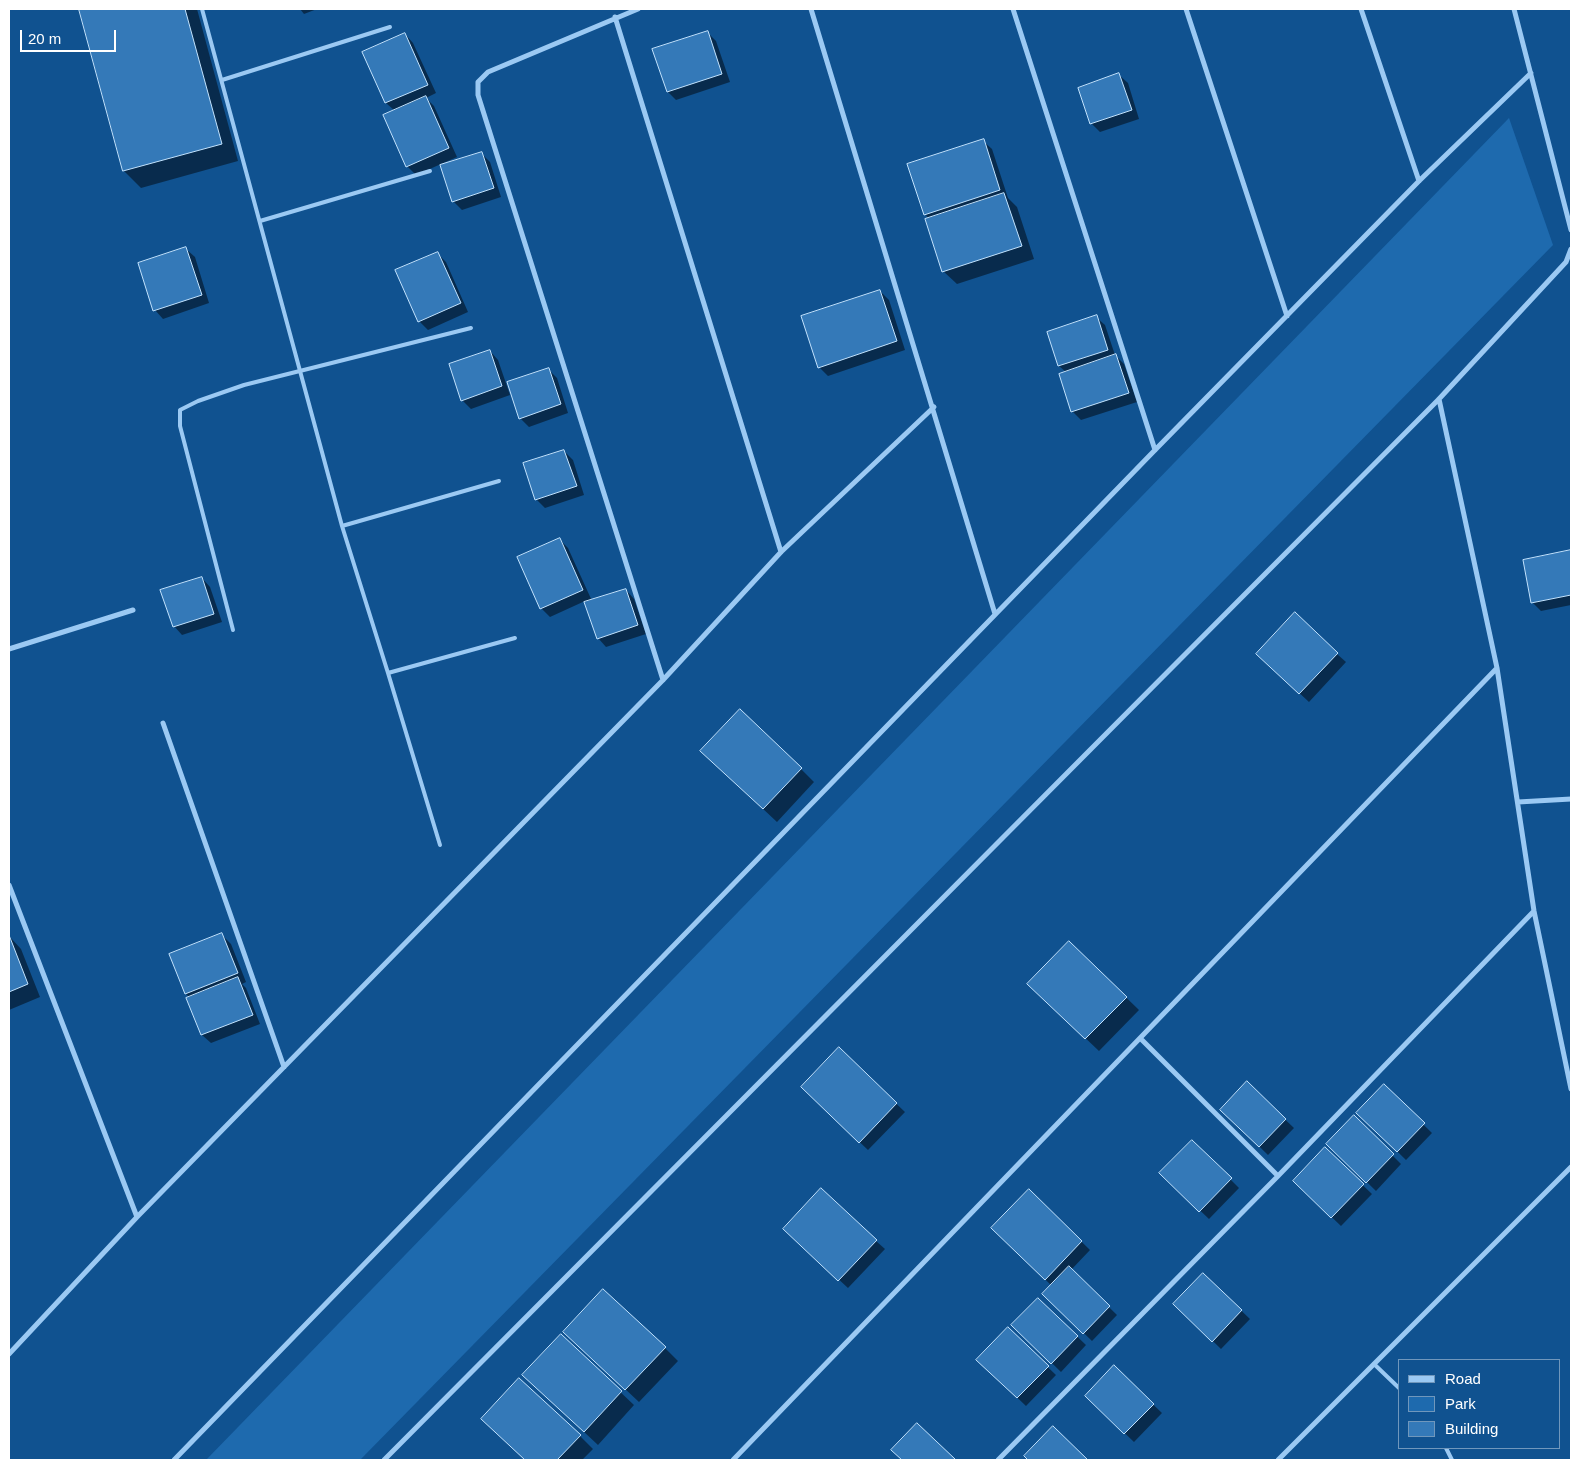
<!DOCTYPE html>
<html>
<head>
<meta charset="utf-8">
<style>
	body { margin:0 }
	#map { position:relative; width:1580px; height:1469px; overflow:hidden; background:#105290; font-family:Helvetica,sans-serif }
	canvas { display:block }
	.frame { position:absolute; inset:0; border:10px solid #fff; pointer-events:none }
	.legend { position:absolute; left:1398px; top:1359px; width:162px; height:90px; box-sizing:border-box; background:#105290; border:1px solid #7097bc; margin:0; padding:6px 9px; list-style:none; font-size:15px; color:#fff }
	.legend li { display:flex; align-items:center; gap:10px; height:25px }
	.legend b { width:25px; border:1px solid #7097bc }
	.scale { position:absolute; left:20px; top:30px; width:96px; height:22px; box-sizing:border-box; border:2px solid #fff; border-top:0; padding-left:6px; font-size:15px; line-height:18px; white-space:nowrap; color:#fff; -webkit-text-stroke:4px #105290; paint-order:stroke }
</style>
</head>
<body>
<div id="map">
<canvas width="1580" height="1469"></canvas>
<div class="frame"></div>
<ul class="legend">
<li><b style="height:6px;background:#9bc9f3"></b>Road</li>
<li><b style="height:14px;background:#1e6aae"></b>Park</li>
<li><b style="height:14px;background:#3479b8"></b>Building</li>
</ul>
<div class="scale">20 m</div>
</div>
<script>
const context = document.querySelector('canvas').getContext('2d');
context.lineJoin = 'round';
function fillPath(path, color) { context.fillStyle = color; context.fill(path, 'evenodd'); }
function strokePath(path, color, width, dash) { context.strokeStyle = color; context.lineWidth = width; context.lineCap = dash ? 'butt' : 'round'; context.setLineDash(dash || []); context.stroke(path); }
fillPath(new Path2D(`
	M1509 118 1553 245 360 1460H206Z`), '#1e6aae');
fillPath(new Path2D(`
	M80 9H197L238 161 141 188 124 171Z
	M300 9H317L304 14Z
	M708 33 716 41 730 82 676 100 668 92 654 50Z
	M405 34 413 43 436 93 426 98 434 106 457 157 416 175 407 166 395 111 386 103 364 52Z
	M1119 75 1128 83 1139 119 1100 132 1091 123Z
	M983 141 992 149 1008 198 1017 207 1034 259 957 284 943 271 929 219 925 214Z
	M481 153 490 162 501 197 462 210 453 201Z
	M186 249 195 257 209 303 163 319 155 310Z
	M437 253 446 262 468 312 428 330 419 321Z
	M880 291 889 300 905 350 828 376 819 367Z
	M1096 317 1105 325 1115 355 1124 364 1137 402 1081 420 1073 412 1060 374 1066 372 1059 366Z
	M490 351 498 360 510 395 471 409 462 400Z
	M548 369 557 378 568 413 529 427 520 418Z
	M564 451 573 460 584 495 545 508 536 499Z
	M560 540 568 548 592 601 626 590 634 599 646 634 606 647 598 638 585 601 550 617 541 608Z
	M1571 551V605L1541 611 1532 602 1524 561Z
	M202 578 210 587 222 622 182 635 174 626Z
	M1337 654 1346 662 1309 702 1266 662Z
	M715 764 801 769 814 782 777 822Z
	M222 935 231 944 246 982 242 984 246 988 260 1024 211 1043 202 1035 188 999 190 998 186 994 171 955Z
	M9 936 21 949 40 997 9 1010Z
	M1069 942 1139 1010 1099 1051 1042 997Z
	M839 1049 905 1112 868 1150 802 1087Z
	M1247 1083 1294 1128 1268 1155 1222 1110Z
	M1384 1086 1432 1133 1406 1160 1358 1113Z
	M1354 1117 1401 1164 1376 1191 1328 1144Z
	M1192 1141 1239 1188 1209 1219 1161 1173Z
	M1325 1149 1372 1194 1341 1226 1294 1181Z
	M1029 1190 1090 1250 1071 1270 1117 1315 1092 1341 1044 1294 1052 1286 992 1228Z
	M793 1237 876 1241 885 1249 848 1288Z
	M1203 1274 1250 1319 1221 1349 1175 1304Z
	M1038 1299 1086 1345 1061 1372 1013 1325Z
	M1008 1329 1056 1375 1026 1406 978 1360Z
	M561 1336 634 1405 598 1445 537 1388Z
	M578 1345 665 1348 678 1361 639 1402Z
	M1114 1367 1162 1413 1134 1442 1086 1396Z
	M917 1425 954 1460H903L893 1450Z
	M1053 1428 1087 1460H1030L1025 1456Z
	M496 1432 580 1436 593 1449 582 1460H526Z`), '#0007');
const building = new Path2D(`
	M79 9H185L222 144 123 171Z
	M708 31 722 74 667 92 652 49Z
	M405 33 428 85 385 103 362 52Z
	M1119 73 1132 110 1090 124 1078 88Z
	M426 96 449 148 406 167 383 115Z
	M984 139 1000 190 924 215 907 164Z
	M482 152 494 188 452 202 440 165Z
	M1004 193 1022 246 942 272 925 219Z
	M186 247 202 295 153 311 138 263Z
	M438 252 461 303 418 322 395 270Z
	M880 290 897 341 818 368 801 316Z
	M1097 315 1108 350 1058 366 1047 332Z
	M490 350 502 386 461 401 449 364Z
	M1116 354 1129 393 1071 412 1059 374Z
	M549 368 561 404 519 419 507 382Z
	M564 450 577 486 535 500 523 463Z
	M560 538 583 590 540 609 517 557Z
	M1571 550V595L1531 603 1523 560Z
	M202 577 214 614 173 627 160 590Z
	M626 589 638 625 597 639 584 602Z
	M1295 612 1338 653 1299 694 1256 654Z
	M740 709 802 768 763 809 700 751Z
	M222 933 238 973 185 994 169 954Z
	M9 935 28 984 9 992Z
	M1069 941 1127 997 1085 1039 1027 984Z
	M238 977 253 1015 201 1035 186 998Z
	M839 1047 897 1103 859 1143 801 1087Z
	M1247 1081 1286 1119 1259 1147 1220 1110Z
	M1384 1084 1425 1123 1397 1152 1356 1113Z
	M1354 1115 1394 1154 1366 1183 1326 1144Z
	M1192 1140 1232 1178 1199 1212 1159 1173Z
	M1325 1147 1364 1184 1331 1218 1293 1181Z
	M821 1188 877 1240 838 1281 783 1229Z
	M1029 1189 1082 1241 1045 1280 991 1228Z
	M1069 1266 1110 1306 1083 1334 1042 1294Z
	M1203 1273 1242 1310 1212 1342 1173 1304Z
	M603 1289 666 1347 625 1390 563 1332Z
	M1038 1298 1078 1336 1051 1364 1011 1325Z
	M1008 1327 1049 1366 1017 1398 976 1360Z
	M561 1334 622 1391 584 1432 522 1375Z
	M1114 1365 1154 1404 1124 1434 1085 1396Z
	M519 1378 581 1435 557 1460H525L481 1419Z
	M917 1423 955 1459 954 1460H902L891 1450Z
	M1053 1426 1088 1460H1028L1024 1456Z`);
fillPath(building, '#3479b8');
strokePath(building, '#c2e2fd', 1);
strokePath(new Path2D(`
	M202 9 342 526 388 673 515 638
	M222 80 390 27
	M260 221 430 171
	M342 526 499 481
	M233 630 180 426V410L198 401 244 385 471 328
	M388 673 440 845
	M1374 1364 1399 1388
	M1446 1448 1452 1460`), '#9bc9f3', 4);
strokePath(new Path2D(`
	M638 9 488 72 478 82V95L663 680
	M811 9 995 614
	M1013 9 1155 450
	M1186 9 1287 316
	M1361 9 1419 181
	M1514 9 1571 230
	M615 17 781 552
	M1439 399 1497 668 1534 911 1571 1089
	M9 649 133 610
	M163 723 284 1067
	M1518 802 1571 799
	M9 885 137 1217
	M1140 1038 1278 1176
	M9 1354 137 1217 663 680 781 552 934 407
	M174 1460 1155 450 1419 181 1531 73
	M384 1460 1439 399 1566 262 1571 249
	M733 1460 1497 668
	M998 1460 1278 1176 1534 911
	M1278 1460 1571 1167`), '#9bc9f3', 5);
</script>
</body>
</html>
